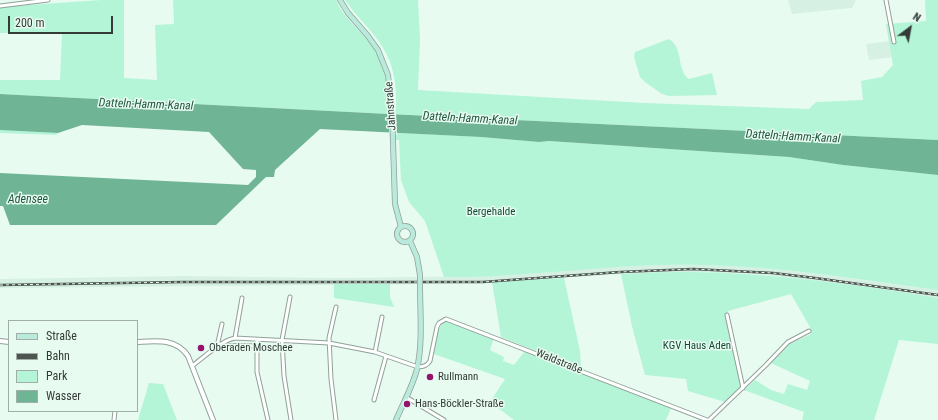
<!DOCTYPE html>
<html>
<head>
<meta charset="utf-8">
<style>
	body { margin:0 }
	#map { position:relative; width:938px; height:420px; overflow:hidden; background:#e8fbf1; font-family:"Roboto Condensed",sans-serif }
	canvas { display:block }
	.legend { position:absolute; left:8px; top:320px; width:130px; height:92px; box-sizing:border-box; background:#e8fbf1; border:1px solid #a0aea7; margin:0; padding:5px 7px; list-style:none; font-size:12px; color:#343b37 }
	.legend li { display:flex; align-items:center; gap:8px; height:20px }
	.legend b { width:20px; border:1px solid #a0aea7 }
	.north { position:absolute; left:890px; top:8px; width:40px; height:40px; -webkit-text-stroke:3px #e8fbf1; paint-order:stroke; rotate:32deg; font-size:11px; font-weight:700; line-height:16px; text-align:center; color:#343b37 }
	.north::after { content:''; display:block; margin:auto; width:14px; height:18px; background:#343b37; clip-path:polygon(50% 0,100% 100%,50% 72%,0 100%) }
	.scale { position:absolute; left:8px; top:16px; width:105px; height:18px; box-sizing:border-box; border:2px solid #343b37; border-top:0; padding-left:5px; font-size:12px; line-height:14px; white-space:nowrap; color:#343b37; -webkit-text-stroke:3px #e8fbf1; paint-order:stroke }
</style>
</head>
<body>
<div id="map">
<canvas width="938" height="420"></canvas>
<ul class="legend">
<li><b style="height:5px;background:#baeadb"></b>Straße</li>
<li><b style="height:5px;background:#4c5550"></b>Bahn</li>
<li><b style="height:11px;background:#b3f5d6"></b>Park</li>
<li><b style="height:11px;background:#6fb495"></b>Wasser</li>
</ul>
<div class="north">N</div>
<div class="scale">200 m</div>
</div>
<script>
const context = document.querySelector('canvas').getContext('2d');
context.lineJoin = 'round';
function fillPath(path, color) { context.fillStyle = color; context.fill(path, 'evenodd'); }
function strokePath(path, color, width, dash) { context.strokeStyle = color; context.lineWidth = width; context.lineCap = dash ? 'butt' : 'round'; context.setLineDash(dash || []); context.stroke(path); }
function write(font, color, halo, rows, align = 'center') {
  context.font = font + ' "Roboto Condensed",sans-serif'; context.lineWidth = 3; context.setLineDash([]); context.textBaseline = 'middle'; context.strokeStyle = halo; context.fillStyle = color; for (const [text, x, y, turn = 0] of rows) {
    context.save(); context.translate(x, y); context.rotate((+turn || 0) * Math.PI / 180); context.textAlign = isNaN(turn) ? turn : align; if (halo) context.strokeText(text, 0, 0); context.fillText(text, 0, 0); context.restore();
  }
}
fillPath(new Path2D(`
	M788 0H856L852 8 792 14Z
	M890 41 893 57 869 60 866 44Z
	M658 265H703L742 266 794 271 938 290V298L811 280 756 274 704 272 621 274 492 282 429 284 0 288V279L182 276 337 278 494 276 592 268Z`), '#d6f1e4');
fillPath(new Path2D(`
	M101 0H124V78L157 80 155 25 174 24 173 0H336C340 11 350 21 358 30 363 35 368 40 372 46 386 64 388 88 388 110H396C397 93 395 71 387 55 377 34 358 19 345 0H418L420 40 418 90 645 103 809 109 816 102 863 100 861 81 882 77 893 65 886 24 926 21 925 0H938V140L388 114 0 94V80H60L62 33H0V7Z
	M669 39C684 48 676 70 689 79L712 73 717 95 669 96 662 94 645 82 640 77 634 57 635 52Z
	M0 130 58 133 56 135 0 133Z
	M389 132 481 137 539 142 549 141 789 157 843 165 938 175V290C860 280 782 266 703 265 634 263 565 272 495 276 478 277 461 277 444 277L425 221 409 202 401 180 399 140 390 139Z
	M675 272C763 271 851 284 938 298V344L899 340 874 420H802L804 412 744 390 755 380 771 390 784 394 788 384 807 390 810 381 771 363 789 344 811 334V329L791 294 728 311 726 319 741 386 725 402 688 391 686 379 645 375 632 326 621 274Z
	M564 278 580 351 581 369 501 337 492 282Z
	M334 284H390V297L394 307 334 298Z
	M448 321 494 338 490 350 504 357 503 361 514 365 525 351 671 408 666 420H514L490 402 505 379 434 354C436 343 436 324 448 321Z
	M149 383 163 384 177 420H138Z`), '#b3f5d6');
fillPath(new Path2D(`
	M0 94 388 114 938 140V175L843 165 789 157 549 141 539 142 481 137 320 129 275 170 274 177H266L216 225H10L3 206H0V173L248 185 256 177V170L243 169 209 132 82 125 58 133 0 130Z`), '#6fb495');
fillPath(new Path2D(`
	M389 112H396L397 135 389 134Z`), '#e8fbf1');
const minor = new Path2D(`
	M886 0 894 42
	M0 6 48 0
	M290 297 282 340 284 376 291 420
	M336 307 329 338 331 379 336 420
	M727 315 743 388
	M235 338 242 298
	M257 340V372L268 420
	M219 345 257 346
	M219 345 218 342 222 324
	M375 352 382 317
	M192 366C203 358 222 340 235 338L329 343 375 352 418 367C423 367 427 366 430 361L437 327 439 323 446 319 707 420
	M406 397 444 420
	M374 400 386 356
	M114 420 115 411
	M709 420 765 366 788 342 809 331`);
const tertiary = new Path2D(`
	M0 341 9 342
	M137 342C156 341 176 338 188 356L213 420`);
const secondary = new Path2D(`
	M340 0 348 13 368 36 378 50 388 75 392 110 395 204 401 227
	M397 234a8 8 0 1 1 16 0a8 8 0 1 1-16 0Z
	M410 241 417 257 420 275
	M396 420C403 403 413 386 417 369 423 343 420 312 420 285`);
strokePath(minor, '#90a199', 5);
strokePath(tertiary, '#90a199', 6);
strokePath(secondary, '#90a199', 6);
strokePath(minor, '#fff', 3);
strokePath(tertiary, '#fff', 4);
strokePath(secondary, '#baeadb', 4.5);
const rail = new Path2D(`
	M0 285 183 282H483L620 272 693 269 773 273 815 278 938 295`);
strokePath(rail, '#4c5550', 2.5);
strokePath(rail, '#e8fbf1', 1, [3]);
const secondaryBridge = new Path2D(`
	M420 275V285`);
strokePath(secondaryBridge, '#90a199', 6, []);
strokePath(secondaryBridge, '#baeadb', 4.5);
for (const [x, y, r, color] of [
	[201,348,4,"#94146d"],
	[430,377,4,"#94146d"],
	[407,404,4,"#94146d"]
]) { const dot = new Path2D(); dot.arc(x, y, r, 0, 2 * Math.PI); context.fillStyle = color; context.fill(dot); strokePath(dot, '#e8fbf1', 1.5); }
write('11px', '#343b37', '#e8fbf1', [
	["Jahnstraße",391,106,-94],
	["Waldstraße",559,362,22]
]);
write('11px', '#124a36', '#e8fbf1', [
	["Bergehalde",491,212],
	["KGV Haus Aden",697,346]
]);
write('11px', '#343b37', '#e8fbf1', [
	["Oberaden Moschee",209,348],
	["Rullmann",438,377],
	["Hans-Böckler-Straße",415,404]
], 'left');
write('italic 12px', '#215741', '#e8fbf1', [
	["Datteln-Hamm-Kanal",146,105,2],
	["Datteln-Hamm-Kanal",470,119,3],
	["Datteln-Hamm-Kanal",793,137,3],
	["Adensee",28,200]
]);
</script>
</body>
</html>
